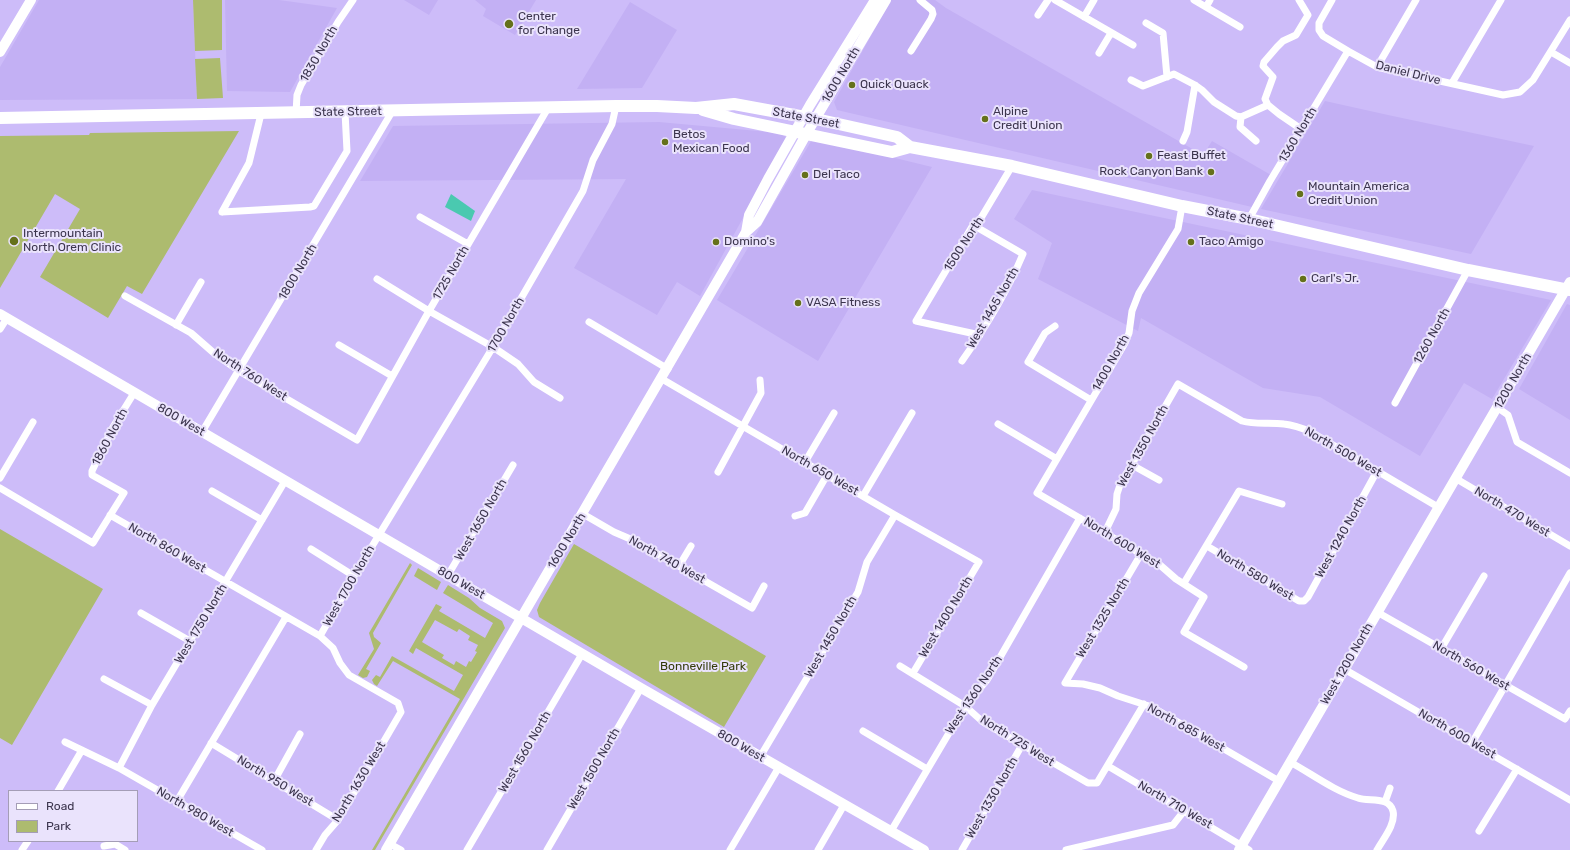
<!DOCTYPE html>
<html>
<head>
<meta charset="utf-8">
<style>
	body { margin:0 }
	#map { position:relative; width:1570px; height:850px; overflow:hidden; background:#cdbcf9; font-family:Rubik,sans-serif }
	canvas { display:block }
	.legend { position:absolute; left:8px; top:790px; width:130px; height:52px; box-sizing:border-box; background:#eae3fc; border:1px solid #a49db6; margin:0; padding:5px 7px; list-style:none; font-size:12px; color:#3c354e }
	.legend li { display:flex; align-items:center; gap:8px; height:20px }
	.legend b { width:20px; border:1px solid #a49db6 }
</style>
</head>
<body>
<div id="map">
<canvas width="1570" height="850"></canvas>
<ul class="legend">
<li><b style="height:5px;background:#fff"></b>Road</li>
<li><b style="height:11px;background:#adbb6f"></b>Park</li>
</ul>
</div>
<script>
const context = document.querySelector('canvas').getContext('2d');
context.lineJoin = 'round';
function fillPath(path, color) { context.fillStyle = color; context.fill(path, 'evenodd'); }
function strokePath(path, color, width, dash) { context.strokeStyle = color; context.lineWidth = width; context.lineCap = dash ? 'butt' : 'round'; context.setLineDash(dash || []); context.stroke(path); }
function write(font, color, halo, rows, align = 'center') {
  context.font = font + ' Rubik,sans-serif'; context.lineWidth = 4; context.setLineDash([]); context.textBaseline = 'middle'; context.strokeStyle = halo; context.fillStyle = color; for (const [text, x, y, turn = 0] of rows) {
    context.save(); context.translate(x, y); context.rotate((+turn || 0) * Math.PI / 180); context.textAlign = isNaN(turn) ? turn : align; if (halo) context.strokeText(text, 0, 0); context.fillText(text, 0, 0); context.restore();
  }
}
fillPath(new Path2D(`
	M39 0H193L197 99 0 100V67Z
	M225 0H279L337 8 290 92 227 91Z
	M404 0H438L429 15Z
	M475 0H536L515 35 483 16 486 9Z
	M891 0H935L946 8 1203 155 1212 141 1271 175 1252 207 837 110 834 102Z
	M630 2 677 30 642 88 577 89Z
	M1325 101 1388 115 1534 146 1471 254 1261 209Z
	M659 122 780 133 787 138 700 296 677 282 657 315 574 268 626 179 360 181 393 126Z
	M813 138 932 167 818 361 717 300Z
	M1032 190 1551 300 1492 399 1464 383 1420 456 1320 397 1263 388 1141 318 1138 331 1038 279 1052 243 1014 219Z
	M1567 304 1570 305V420L1519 389Z`), '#c3b0f4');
fillPath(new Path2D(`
	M193 0H222V50L195 51Z
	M220 58 223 98 197 99 195 59Z
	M239 131 142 294 127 286 108 318 40 277 80 209 55 194 0 288V136L89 135 90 133Z
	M0 529 103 589 12 745 0 738Z
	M574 544 766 656 724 727 539 617 537 610 540 603Z
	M410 563 412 565 373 633 374 637 381 643 366 669 370 671 367 677 363 678 358 675 374 649 369 633Z
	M418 568 441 582 437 590 414 576Z
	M448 585 469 598 480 608 502 621 505 628 375 850H372L460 699 393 661 377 686 374 684 372 680 376 675 380 677 392 656 454 691 463 675 416 648 413 654 409 651 436 604 442 607 439 611 485 638 493 623 443 593ZM435 620 457 632 459 629 470 636 468 640 478 645 475 651 477 652 471 662 469 661 466 667 456 661 454 665 442 658 444 655 422 642Z`), '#adbb6f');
fillPath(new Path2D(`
	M451 194 475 211 471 221 445 207Z`), '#4ac9b0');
strokePath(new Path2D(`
	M1055 0 1133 45
	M1194 0 1240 27
	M1299 0 1308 15 1296 35 1283 41 1277 47 1264 62 1263 66 1273 77 1265 99 1268 105 1279 114 1301 129
	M1332 0 1319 23V30L1323 36 1348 51 1377 67 1503 95 1520 92 1533 80 1570 20
	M1206 7 1210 0
	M1038 15 1048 0
	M1084 17 1094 0
	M1146 23 1163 33 1167 77
	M911 51 931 19 933 14 932 10 920 0
	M1551 52 1570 63
	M1099 53 1111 33
	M1377 67 1416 0
	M1131 80 1143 86 1174 74 1195 85 1202 90 1214 102 1236 116 1241 117 1268 105
	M1452 83 1501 0
	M296 113 297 95 301 85 338 22 353 0
	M1241 117 1240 127 1256 141
	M1183 141 1187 132 1195 85
	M1182 206 1178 229 1139 293 1132 311 1129 333 1125 343 1037 493 1141 554 1160 565 1176 579 1204 597 1184 632 1244 667
	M222 212 310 207 314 206 347 151 345 112
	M222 212 249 163 261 114
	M420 217 468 244
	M1249 219 1270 181 1348 51
	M377 279 429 311 493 347 518 364 534 382 560 398
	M125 296 191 333 215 354 239 371 357 440 429 311 548 108
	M589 322 668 369
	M176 325 201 282
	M1055 326 1045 333 1028 362 1091 400
	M0 329 7 318
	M980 335 916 321 973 225 981 218 1012 166
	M339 345 392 376
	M962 361C986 327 1007 292 1023 254L973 225
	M662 379 895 515 979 562 913 673
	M1395 403 1468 270
	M1498 408 1508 415 1517 442 1570 473
	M998 424 1057 459
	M202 432 393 110
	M805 462 834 413
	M1132 465 1159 480
	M718 472 761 393 760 380
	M0 478 33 422
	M1455 478 1570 546
	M0 488 93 543 124 493 92 475V471L113 427 134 393
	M212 491 262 520
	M863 496 912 413
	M583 514 614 532 635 541 752 608 764 586
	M110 515 320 636 333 648 340 663 349 675 398 703 401 712 338 820 325 835 316 850
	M795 516 805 513 827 475
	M1105 532 1116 509 1117 494 1120 485 1178 384 1242 421C1256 425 1269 422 1284 424 1294 425 1302 428 1311 432L1438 507
	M1207 546 1299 601H1304L1308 597 1377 471
	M311 549 354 576
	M1141 554 1065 683 1083 684 1100 688 1118 696 1152 707 1279 781
	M679 566 691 546
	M448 575 513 465
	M1184 583 1239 491 1282 504
	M1377 612 1565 719 1570 711
	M141 613 190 641
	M320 636 354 576 493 347 583 191 593 160 612 124 616 106
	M1441 649 1484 576
	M900 666 965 706 983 722 1088 783H1097L1144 704
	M1344 669 1570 800
	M104 679 152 705
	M863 731 927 769
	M65 742 119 768 262 850
	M211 743 338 820
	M1472 743 1570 573
	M760 757 858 592 867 562 895 515
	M1290 762C1312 774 1334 791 1358 798 1369 802 1389 796 1393 811 1396 824 1383 839 1377 850
	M1108 766 1249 850
	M119 768 152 705 285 481
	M274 781 300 734
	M58 791 82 750
	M177 801 286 617
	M1385 802 1390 788
	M891 831 965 706 987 680 1080 518
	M1479 831 1517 769
	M390 844 401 850
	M104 846 115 844 125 850
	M22 850 28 841
	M467 850 582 654
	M547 850 641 688
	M730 850 779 767
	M818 850 844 805
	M962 850 1022 745
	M1066 850 1173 825 1184 811`), '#fff', 7);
strokePath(new Path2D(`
	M0 52 31 0
	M746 232 749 215 768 179 810 105 875 0
	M0 314 641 688 924 850
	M386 850 746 232 757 222 807 133 886 0
	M1239 850 1570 282`), '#fff', 10);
strokePath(new Path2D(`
	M703 110 734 119 892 152 910 147 1012 166 1182 206 1249 219 1468 270 1570 290
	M0 118 616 106H657L696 108 734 104 816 119 897 137 910 147`), '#fff', 12);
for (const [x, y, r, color] of [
	[509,24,5,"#65711b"],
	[852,85,4,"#65711b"],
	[985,119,4,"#65711b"],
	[665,142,4,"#65711b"],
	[1149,156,4,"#65711b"],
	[1211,172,4,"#65711b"],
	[805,175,4,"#65711b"],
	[1300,194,4,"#65711b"],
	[14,241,5,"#65711b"],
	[716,242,4,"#65711b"],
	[1191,242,4,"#65711b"],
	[1303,279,4,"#65711b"],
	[798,303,4,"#65711b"]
]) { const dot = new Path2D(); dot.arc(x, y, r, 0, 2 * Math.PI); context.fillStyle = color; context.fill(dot); strokePath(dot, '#eae3fc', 1.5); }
write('12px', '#3c354e', '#eae3fc', [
	["Center",518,17],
	["for Change",518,31],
	["Quick Quack",860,85],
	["Alpine",993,112],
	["Credit Union",993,126],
	["Betos",673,135],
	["Mexican Food",673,149],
	["Feast Buffet",1157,156],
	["Rock Canyon Bank",1203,172,"right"],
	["Del Taco",813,175],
	["Mountain America",1308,187],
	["Credit Union",1308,201],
	["Intermountain",23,234],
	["North Orem Clinic",23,248],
	["Domino's",724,242],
	["Taco Amigo",1199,242],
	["Carl's Jr.",1311,279],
	["VASA Fitness",806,303]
], 'left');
write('12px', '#3c354e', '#eae3fc', [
	["1830 North",319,54,-60],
	["Daniel Drive",1408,73,14],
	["1600 North",841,75,-59],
	["State Street",348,112,-1],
	["State Street",806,118,11],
	["1360 North",1298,135,-59],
	["State Street",1240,218,12],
	["1500 North",964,244,-57],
	["1800 North",298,272,-59],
	["1725 North",451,273,-60],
	["West 1465 North",993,308,-60],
	["1700 North",506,325,-60],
	["1260 North",1432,336,-61],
	["1400 North",1111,363,-61],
	["North 760 West",250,375,33],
	["1200 North",1513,381,-60],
	["800 West",181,420,30],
	["1860 North",110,437,-62],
	["West 1350 North",1143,446,-61],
	["North 500 West",1343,452,30],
	["North 650 West",820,471,30],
	["North 470 West",1512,512,31],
	["West 1650 North",481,520,-60],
	["West 1240 North",1341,537,-61],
	["1600 North",567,541,-59],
	["North 600 West",1122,543,31],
	["North 860 West",167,548,30],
	["North 740 West",667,560,29],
	["North 580 West",1255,575,31],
	["800 West",461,583,30],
	["West 1700 North",349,586,-60],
	["West 1400 North",946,617,-59],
	["West 1325 North",1103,618,-59],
	["West 1750 North",201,624,-59],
	["West 1450 North",831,637,-60],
	["West 1200 North",1347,664,-60],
	["North 560 West",1471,666,30],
	["West 1360 North",974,695,-56],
	["North 685 West",1186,728,29],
	["North 600 West",1457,734,30],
	["North 725 West",1017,741,32],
	["800 West",741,746,30],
	["West 1560 North",525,752,-60],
	["West 1500 North",594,769,-60],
	["North 950 West",275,781,31],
	["North 1630 West",359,782,-59],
	["West 1330 North",992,798,-60],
	["North 710 West",1175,805,30],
	["North 980 West",195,812,30]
]);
write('12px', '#353c0a', '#eae3fc', [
	["Bonneville Park",703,667]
]);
</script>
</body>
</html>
